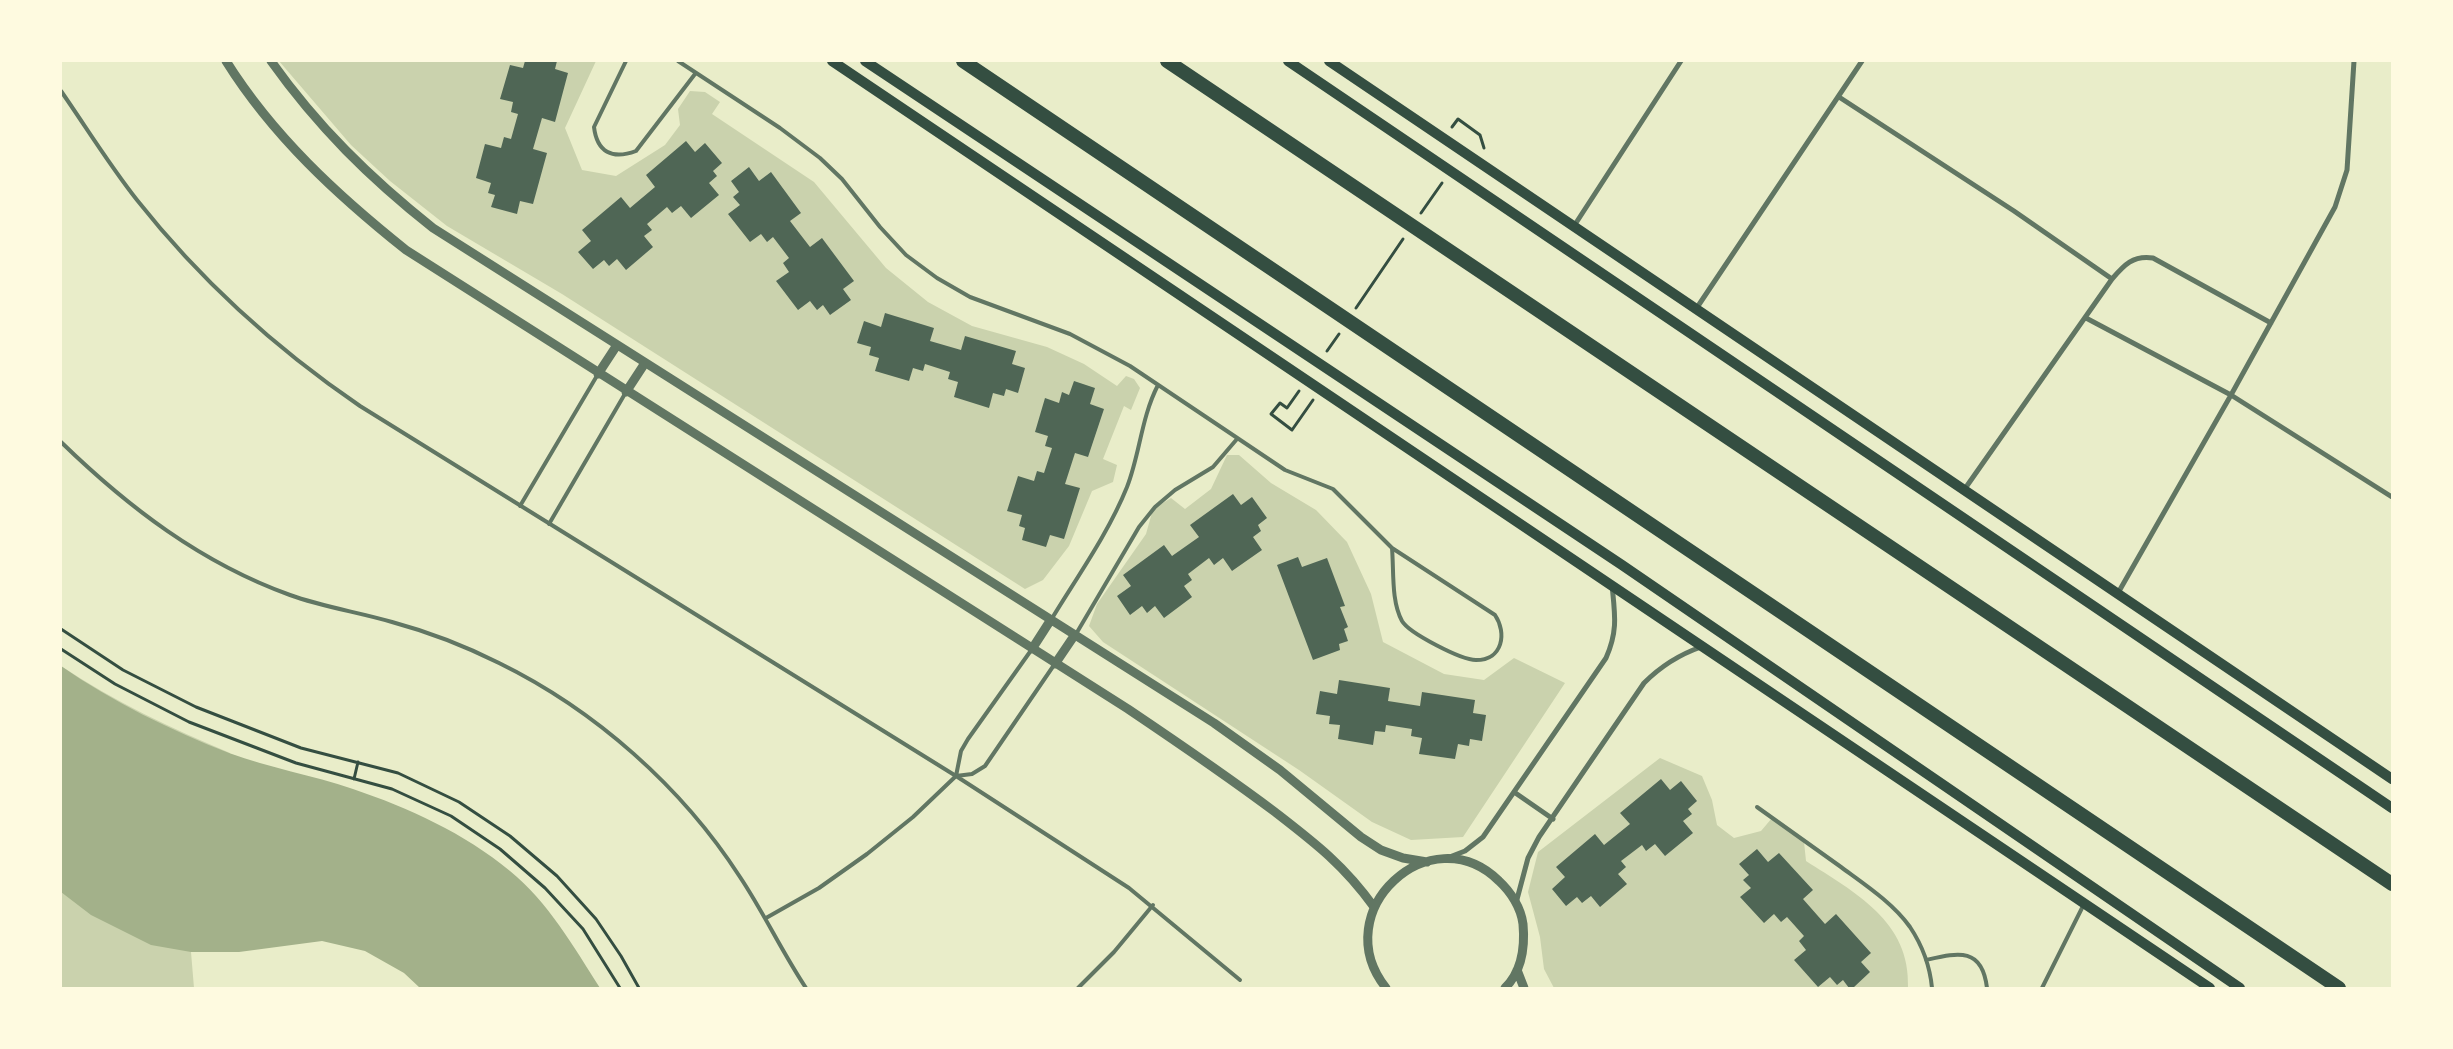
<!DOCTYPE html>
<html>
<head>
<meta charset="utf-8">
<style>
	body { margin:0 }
	#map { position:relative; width:2453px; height:1049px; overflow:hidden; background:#e9edc9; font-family:"Roboto Condensed",sans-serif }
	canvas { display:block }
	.frame { position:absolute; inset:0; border:62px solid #fefae0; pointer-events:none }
</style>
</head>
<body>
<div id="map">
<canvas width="2453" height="1049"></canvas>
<div class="frame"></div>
</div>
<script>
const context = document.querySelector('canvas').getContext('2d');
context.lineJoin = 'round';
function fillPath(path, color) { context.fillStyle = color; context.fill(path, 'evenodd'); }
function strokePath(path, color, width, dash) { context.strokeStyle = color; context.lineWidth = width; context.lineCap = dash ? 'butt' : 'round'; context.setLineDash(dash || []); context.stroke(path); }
fillPath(new Path2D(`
	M279 61H596L565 128 582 170 616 176 665 145 680 125 678 109 690 91 705 92 720 102 712 114 814 182 886 268 928 302 972 326 1047 347 1084 364 1117 386 1126 376 1134 379 1140 388 1131 410 1124 406 1103 459 1117 465 1113 482 1092 491 1069 546 1043 580 1025 589 562 294 447 226 390 181 351 145Z
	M1227 455H1239L1271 483 1316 510 1347 542 1371 594 1383 642 1444 674 1484 680 1514 658 1565 683 1463 837 1411 840 1372 822 1299 770 1103 642 1089 626 1097 604 1146 534 1153 509 1171 498 1185 509 1211 489Z
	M61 666C115 702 171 728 230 753L191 952 194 988H61Z
	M1660 758 1702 776 1712 800 1717 825 1734 838 1761 831 1772 818 1804 842 1806 861C1854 892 1911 921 1908 988H1554L1544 969 1540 937 1528 892 1538 852Z`), '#cad2ad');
fillPath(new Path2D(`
	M61 666C113 702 170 730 229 753 270 768 312 775 353 789 409 808 464 833 510 871 548 902 574 947 600 988H420L404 973 365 951 322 941 239 952H191L151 945 91 915 61 892Z`), '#a3b18a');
fillPath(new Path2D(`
	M525 61H557L555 69 568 73 555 122 542 118 533 149 547 153 533 204 520 201 517 214 491 207 495 195 488 193 491 183 476 178 485 144 501 148 504 137 511 139 518 114 511 112 513 102 500 99 510 65 523 68Z
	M686 141 695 152 705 143 722 163 713 171 717 176 709 183 719 195 691 218 681 206 672 213 667 207 647 224 652 230 644 236 653 247 626 270 617 259 609 266 604 260 593 269 578 252 591 241 582 230 621 197 630 208 655 187 646 175Z
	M749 167 759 181 771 172 801 213 790 221 810 247 822 238 854 281 843 289 851 300 830 315 823 305 817 310 810 301 798 310 776 281 789 272 783 263 789 258 773 237 767 242 761 234 750 242 728 214 740 205 733 197 739 192 731 181Z
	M885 313 934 328 930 341 961 350 965 336 1016 351 1012 364 1025 368 1018 393 1006 389 1004 396 993 393 989 408 954 397 958 382 948 379 950 372 925 364 923 371 913 368 909 381 875 371 879 358 869 355 871 347 857 343 864 321 881 327Z
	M1074 381 1095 388 1090 404 1104 409 1088 457 1075 453 1065 484 1080 488 1064 539 1050 535 1046 547 1022 540 1025 528 1019 526 1022 515 1007 511 1018 476 1034 481 1037 471 1044 473 1052 448 1045 446 1048 436 1035 432 1045 398 1059 403 1062 392 1069 395Z
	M1233 494 1241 505 1252 497 1267 518 1258 525 1261 531 1253 537 1262 550 1232 571 1223 558 1214 565 1209 558 1188 574 1192 580 1184 586 1192 597 1164 618 1155 606 1147 613 1142 606 1130 615 1117 596 1131 586 1123 575 1164 545 1172 556 1199 537 1190 525Z
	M1298 557 1302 567 1327 558 1345 606 1340 607 1348 627 1344 629 1348 641 1339 644 1340 650 1313 660 1277 565Z
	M1339 680 1390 688 1388 701 1420 706 1422 692 1475 700 1473 713 1486 715 1482 741 1470 739 1469 746 1458 744 1455 759 1419 754 1422 738 1411 736 1412 729 1386 725 1385 732 1375 731 1373 745 1338 739 1340 725 1329 724 1330 716 1316 714 1320 691 1337 694Z
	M1661 779 1670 790 1681 781 1697 801 1688 809 1692 814 1683 821 1693 833 1665 856 1655 844 1646 851 1642 845 1621 861 1626 867 1618 874 1627 884 1600 907 1591 896 1582 903 1577 897 1566 906 1552 889 1565 877 1556 867 1595 834 1604 845 1630 824 1620 813Z
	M1757 849 1768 862 1779 853 1813 890 1803 899 1825 924 1836 914 1871 953 1861 962 1870 972 1853 988H1849L1843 980 1837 985 1830 977 1818 987 1794 960 1806 950 1799 941 1804 936 1787 917 1781 922 1774 914 1764 923 1740 897 1751 888 1743 880 1749 875 1739 864Z`), '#4f6655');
strokePath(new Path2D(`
	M1452 127 1458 119 1480 135 1484 148
	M1421 213 1442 183
	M1356 308 1403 239
	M1327 351 1339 334
	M1299 391 1287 408 1280 403 1271 414 1292 430 1313 400
	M61 629 123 670 196 707 301 748 398 773 459 802 510 836 557 876 596 919 621 956 639 988
	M61 649 115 684 189 722 296 763 392 789 451 816 500 849 545 888 583 929 620 988
	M354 779 358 762`), '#344e41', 3);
strokePath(new Path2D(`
	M626 61 594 127C597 152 612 160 636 151L695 74
	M678 61 780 128 820 158 842 179 880 227 906 255 937 278 970 297 1070 334 1130 366 1285 470 1333 489 1392 548 1495 615C1507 633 1503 660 1476 660 1461 660 1409 633 1402 621 1391 601 1394 571 1392 548
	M61 91C86 127 110 166 137 200 201 281 275 348 360 406L956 776 1129 888 1240 980
	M61 442C128 507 201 563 290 595 323 607 358 612 392 622 429 632 465 646 499 663 595 710 682 787 740 877 764 913 782 952 806 988
	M520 506 598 374
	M549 524 626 392
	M1051 620C1077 577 1108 534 1127 487 1140 454 1141 418 1158 385
	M1076 634 1139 527 1155 507 1175 490 1213 467 1237 439
	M956 776 961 751 968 739 1032 649
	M1757 807C1785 827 1813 847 1841 867 1864 884 1893 903 1910 927 1922 945 1930 967 1932 988
	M766 918 819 888 867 854 913 817 956 776 972 774 985 766 1054 665
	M1926 960C1957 953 1982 946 1987 988
	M1078 988 1114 952 1153 905
	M2042 988 2084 904`), '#617663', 4);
strokePath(new Path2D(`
	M1839 97 2014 211 2112 279
	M1574 226 1681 61
	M1696 309 1862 61
	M2086 318 2231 395 2392 497
	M1964 490 2112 279C2124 265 2133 255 2153 258L2271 323
	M2118 593 2231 395 2335 207 2347 170 2354 61
	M1514 792 1553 819
	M1447 858 1465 851 1483 837 1606 658C1618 631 1615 615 1612 585
	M1516 903 1528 858 1539 837 1644 683C1661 666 1678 655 1701 647`), '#617663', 5);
strokePath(new Path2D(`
	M226 61C273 136 337 195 406 250L1128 709C1177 742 1227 776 1275 812 1315 843 1344 865 1374 907
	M271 61C318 127 370 178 433 228L1214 723 1280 770 1361 837 1381 850 1403 858 1427 862
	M598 374 617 345
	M626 392 645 363
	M1032 649 1050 621
	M1055 664 1074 636
	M1517 970 1524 988
	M1386 988C1325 911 1431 814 1499 881 1511 892 1521 908 1523 924 1525 946 1522 971 1505 988`), '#617663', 9);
strokePath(new Path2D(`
	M832 61 2210 988
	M865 61 1622 565 2240 988
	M1288 61 2392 808
	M1329 61 2392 779`), '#344e41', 10);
strokePath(new Path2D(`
	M963 61 2339 988
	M1167 61 2392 884`), '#344e41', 14);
</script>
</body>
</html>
